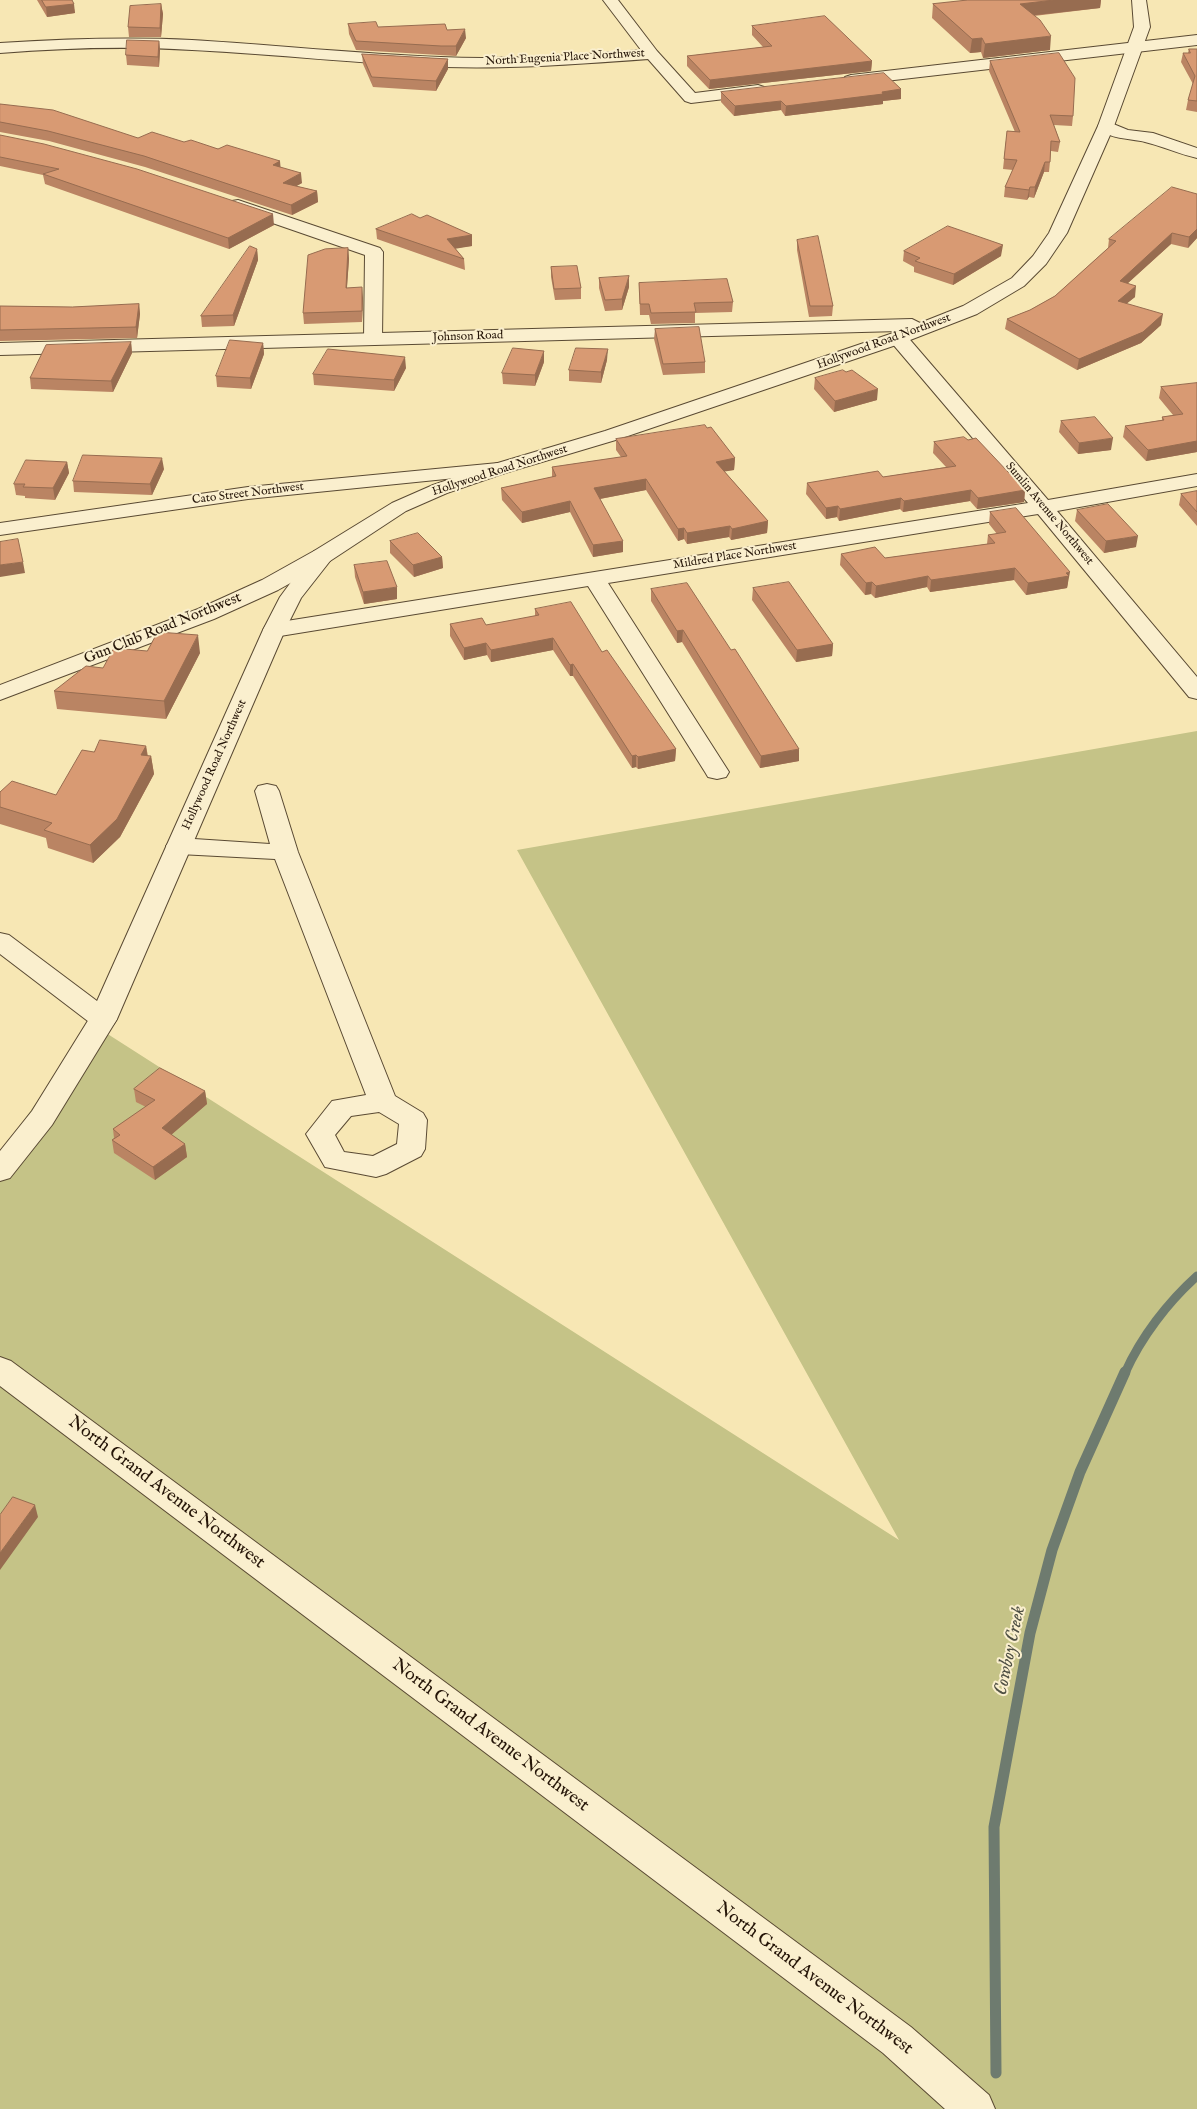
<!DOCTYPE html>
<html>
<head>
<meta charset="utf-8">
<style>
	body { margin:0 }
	canvas { display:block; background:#f7e7b4 }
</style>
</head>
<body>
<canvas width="1197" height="2109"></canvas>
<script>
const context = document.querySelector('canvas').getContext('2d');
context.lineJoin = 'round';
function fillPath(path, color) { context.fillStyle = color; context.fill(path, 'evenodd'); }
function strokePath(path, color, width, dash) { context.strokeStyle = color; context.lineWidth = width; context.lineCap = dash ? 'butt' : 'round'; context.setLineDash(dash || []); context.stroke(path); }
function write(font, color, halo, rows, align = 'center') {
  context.font = font + ' "IM FELL English",serif'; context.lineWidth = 4; context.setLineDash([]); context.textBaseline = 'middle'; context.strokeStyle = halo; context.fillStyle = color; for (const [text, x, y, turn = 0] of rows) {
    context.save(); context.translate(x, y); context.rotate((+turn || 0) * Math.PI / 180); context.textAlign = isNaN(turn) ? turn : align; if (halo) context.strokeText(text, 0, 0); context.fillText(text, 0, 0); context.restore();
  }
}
fillPath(new Path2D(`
	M1197 731V2109H0V1154L92 1024 899 1540 517 850Z`), '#c5c387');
strokePath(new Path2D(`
	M1125 1373C1141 1337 1168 1302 1197 1276`), '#6e7b6f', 9);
strokePath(new Path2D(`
	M996 2073 994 1827 1030 1633 1052 1550 1080 1472 1125 1372`), '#6e7b6f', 11);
const minor = new Path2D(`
	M603 0H618L657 51 695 93 758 85 764 87 766 90 764 93 758 95 691 103 685 101 648 59C580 64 513 69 445 67 360 64 276 54 192 50 128 46 64 48 0 53V43C64 39 128 37 192 40 275 45 358 54 441 57 508 60 574 55 641 50Z
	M1197 35V45L851 85 845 83 843 80 845 77 851 75Z
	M1106 121 1128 130 1153 133 1197 148V158C1179 154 1162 146 1145 142 1130 138 1107 140 1098 126L1100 123Z
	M238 200 380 248 383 252 382 339 380 343 373 345 366 343 364 339 365 255 232 209 229 205 232 201Z
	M898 332 905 334 1048 500 1197 474V486L1057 511 1197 677V699L1189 697 1038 514 608 583 729 772 726 777 717 779 708 777 705 772 588 586 274 637 266 635 263 630 266 625 274 623 1028 503 891 342 889 338 891 334Z
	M498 463 505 465 508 469 505 473 248 499 0 535V523L248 487Z
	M322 550 330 551 333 556 330 561 278 590 214 619 0 700V685L198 609 262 580 314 551Z
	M267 784 276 786 279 791 298 852 395 1096 423 1113 427 1120 425 1149 421 1156 386 1174 376 1177 325 1167 306 1134 332 1101 366 1095 275 859 179 854 170 851 166 846 170 841 179 838 270 844 255 791 258 786ZM379 1112 399 1124 397 1144 373 1156 344 1152 335 1135 351 1116Z
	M0 933 9 935 113 1013 117 1019 113 1025 103 1028 93 1025 0 954Z
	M0 1357 11 1361 911 2027 989 2095 995 2109H945L883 2053 0 1386Z`);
const tertiary = new Path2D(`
	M1132 0H1146L1150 27 1114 126 1067 233 1046 264 1024 286 977 314 905 342 619 439 505 473 447 493 406 511 330 561 301 598 285 630 117 1019 52 1125 10 1178 0 1181V1151L32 1111 89 1019 263 630 280 597 314 551 392 503 433 485 491 465 605 431 899 331 0 355V343L912 319 920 323 963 306 1012 278 1033 256 1049 233 1098 126 1134 27Z`);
strokePath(minor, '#5a4a33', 2);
strokePath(tertiary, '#5a4a33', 2);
fillPath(minor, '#faefce');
fillPath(tertiary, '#faefce');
fillPath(new Path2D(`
	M37 0H72L75 13 47 17Z
	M968 0H1101L1100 8 1034 16 1050 50 983 58 981 52 970 53 932 18 933 4Z
	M161 4 163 14 161 37H129L128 27Z
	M348 24 378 27 466 38 456 56 356 50 349 34Z
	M752 26 872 61 871 71 709 89 687 66V56L763 47 752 35Z
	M159 41 160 50 159 67 127 65 126 55Z
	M1189 49H1197V112L1186 110 1188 100 1193 84 1181 62 1183 53H1188Z
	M362 54 448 59V69L436 91 373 87 363 64Z
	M990 61 1073 116 1072 126 1054 125 1060 142 1058 152 1051 151 1049 172H1044L1034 198 1029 197 1027 200 1004 197 1005 187 1013 170 1003 169 1007 131 1015 132 989 71Z
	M901 89V99L883 101V104L785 116 781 110 734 116 721 102V92Z
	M0 104 138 138 184 142 280 161V167L302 183 296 186 317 191 318 202 292 215 145 167 49 141 0 132Z
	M0 135 274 225 229 249 45 184 43 175 0 166Z
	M1197 194V238L1188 248 1171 244 1127 284 1135 297 1126 304 1161 325 1141 343 1077 370 1005 329 1007 319 1030 310 1055 296 1108 248 1109 239Z
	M420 218 472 235V246L455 248 464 259 465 270 377 239 376 229Z
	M797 240 833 306 832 316 809 317 797 250Z
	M348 248 349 259 347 288 363 298 362 322 304 324 303 313Z
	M257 249 258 260 234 326 202 327 201 316Z
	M904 251 1001 256 953 285 914 272V267L903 261Z
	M551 267 581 288V299L555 300 551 277Z
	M599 278 629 287 622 310 605 311 599 288Z
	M639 283 733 302 732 312 695 313V323L651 324 649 315H640Z
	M139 304 140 314 137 338 0 341V306L72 307Z
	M655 329 705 362V373L663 375 654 339Z
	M131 342 132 353 113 392 31 389 30 378Z
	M263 343 264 354 251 389 217 387 216 376Z
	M607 360 601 383 569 381V370Z
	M544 362 535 386 503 384 502 373Z
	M406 368 394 391 314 385 313 374Z
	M815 378 877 400 834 412 814 389Z
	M1197 383V452L1146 461 1123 437 1125 426 1162 420V417L1173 415 1159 398 1161 387Z
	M1061 421 1111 450 1078 454 1059 432Z
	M707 428 735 458 734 470 724 471 768 521 767 533 731 540 729 537 687 544 684 539 678 541 646 490 600 499 623 552 593 557 570 512 522 523 502 500 501 488 552 477V467L621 457 616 450V439Z
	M934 442 1025 490 1024 502 977 509 970 501 903 512 900 509 839 521 837 517 826 519 806 494 807 483 883 477 946 467 933 453Z
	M67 462 69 473 55 500 25 498V496L16 495 14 484Z
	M164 469 152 495 74 492 73 481Z
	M1197 491V526L1179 505 1181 494Z
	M1077 510 1136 547 1104 553 1075 521Z
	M990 512 1068 583 1067 588 1026 595 1014 580 930 592 927 587 875 598 871 594 865 595 840 565 841 554 885 558 987 544 988 535 997 534 989 524Z
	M390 541 442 557 443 568 414 577 390 553Z
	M354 565 397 599 364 604 355 577Z
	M753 588 833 644 832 656 796 662 752 600Z
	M651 589 799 761 760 768 682 642 677 643 651 601Z
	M535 609 602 652 676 749 675 761 638 769 636 767 632 768 573 676H570L553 650 491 662 487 655 464 660 450 636V624L486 625 535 616Z
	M200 653 166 719 57 709 54 691 103 668Z
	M146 746 148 756H151L154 774 120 837 93 863 48 848 46 838 0 824V792L56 795 94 752Z
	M134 1089 205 1091 207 1104 171 1135 185 1144 187 1157 155 1180 114 1153 112 1140 114 1138 113 1129 146 1107 136 1102Z`), '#ba8463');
fillPath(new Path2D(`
	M1054 0H1101L1100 8 1018 17 1020 4Z
	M74 4 75 13 47 17 46 7Z
	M161 4 163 14 161 37 160 28Z
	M465 29 466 38 456 56V46Z
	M1051 36 1050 50 983 58 985 44Z
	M982 38 981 52 970 53 972 39Z
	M159 41 160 50 159 67 158 57Z
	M448 59V69L436 91V81Z
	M872 61 871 71 709 89 710 80Z
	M901 89V99L883 101V104L785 116 786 106Z
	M781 101V110L734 116 735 106Z
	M280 161 281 172 273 165Z
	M1045 162 1044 172 1034 198 1035 187Z
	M301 173 302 183 284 193 283 183Z
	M1030 187 1029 197 1027 200 1029 190Z
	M317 191 318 202 292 215 291 205Z
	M273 214 274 225 229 249 228 238Z
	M1197 229V238L1188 248 1189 237Z
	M1172 233 1171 244 1118 292 1120 281Z
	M472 235V246L448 250 447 239Z
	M1003 245 1001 256 953 285 954 274Z
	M348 248 349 259 346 299V288Z
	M257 249 258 260 234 326 233 315Z
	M629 276V287L622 310V299Z
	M1136 286 1135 297 1116 312 1118 301Z
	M362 287 363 298 362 322Z
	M139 304 140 314 137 338 136 327Z
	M1163 314 1161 325 1141 343 1077 370 1079 359Z
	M131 342 132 353 113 392 111 381Z
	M263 343 264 354 251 389 250 378Z
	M608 349 607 360 601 383V372Z
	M544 351V362L535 386V375Z
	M405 357 406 368 394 391V380Z
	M878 389 877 400 834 412 835 401Z
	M1113 438 1111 450 1078 454 1079 443Z
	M1197 441V452L1146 461 1148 450Z
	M162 458 164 469 152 495 150 484Z
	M735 458 734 470 716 473V462Z
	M67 462 69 473 55 500 53 488Z
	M646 479V490L594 500V488Z
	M971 490 970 501 903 512 904 501Z
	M1025 490 1024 502 977 509 978 498Z
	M901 498 900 509 839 521 840 509Z
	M570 501V512L522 523V512Z
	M838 506 837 517 826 519V508Z
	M768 521 767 533 731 540 732 529Z
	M730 526 729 537 687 544V533Z
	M684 528V539L678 541V529Z
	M1138 536 1136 547 1104 553 1106 541Z
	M623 541V552L593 557V545Z
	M442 557 443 568 414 577 413 565Z
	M23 562 25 573 0 577V565Z
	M1015 568 1014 580 930 592 931 580Z
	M1070 572 1067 588 1026 595 1028 583Z
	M928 576 927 587 875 598 876 586Z
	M872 582 871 594 865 595 866 583Z
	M397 587V599L364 604 363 592Z
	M683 630 682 642 677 643V631Z
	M198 635 200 653 166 719 164 701Z
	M553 638V650L491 662V650Z
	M486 643 487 655 464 660V648Z
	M833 644 832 656 796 662 797 650Z
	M573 664V676H570V665Z
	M146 746 148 762 151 756 154 774 120 837 93 863 90 845Z
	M676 749 675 761 638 769V757Z
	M799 749V761L760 768 761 756Z
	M636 755V767L632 768V756Z
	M205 1091 207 1104 164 1141 162 1128Z
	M185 1144 187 1157 155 1180 153 1167Z
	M35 1505 38 1517 0 1570V1553Z`), '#976c50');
const building = new Path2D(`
	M42 0H72L74 4 46 7Z
	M968 0H1054L1020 4 1040 20 1051 36 985 44 982 38 972 39 933 4Z
	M161 4 160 28 128 27 130 6Z
	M825 16 872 61 710 80 687 56 772 46 752 26Z
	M376 22 378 27 445 24 447 30 465 29 456 46H441L356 41 348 24Z
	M127 40 159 41 158 57 126 55Z
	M1189 49H1197V101L1188 100 1195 76 1183 53H1190Z
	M1059 53 1075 78 1073 116 1050 115 1060 142 1051 141 1050 162H1045L1035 187H1030L1029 190 1005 187 1017 160 1004 159 1007 131 1020 132 990 61Z
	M362 54 448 59 436 81 372 77Z
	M884 73 901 89 882 92 883 94 786 106 781 101 735 106 721 92Z
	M0 104 53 110 138 138 152 132 184 142 191 140 218 149 227 145 280 161 273 165 301 173 283 183 317 191 291 205 144 156 48 131 0 122Z
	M0 135 44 144 137 169 273 214 228 238 43 174 59 169 0 157Z
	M1172 187 1197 194V229L1189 237 1172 233 1120 281 1136 286 1118 301 1163 314 1143 332 1079 359 1007 319 1030 310 1055 296 1116 241 1109 239Z
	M412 214 420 218 427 215 472 235 447 239 464 259 376 229Z
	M948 226 1003 245 954 274 915 261 920 258 904 251Z
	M818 236 833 306H810L797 240Z
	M250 246 257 249 233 315 201 316Z
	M348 248 346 288 362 287V311L303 313 308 255 325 249Z
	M577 266 581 288 554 289 551 267Z
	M629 276 622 299 605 300 599 278Z
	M727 279 733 302 694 303 696 312 651 313 649 304H640L639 283Z
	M139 304 136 327 0 330V306L72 307Z
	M699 327 705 362 663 364 655 329Z
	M230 340 263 343 250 378 216 376Z
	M131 342 111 381 30 378 46 345Z
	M513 348 544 351 535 375 502 373Z
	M576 348 608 349 601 372 569 370Z
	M328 349 405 357 394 380 313 374Z
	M843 370 846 372 852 370 878 389 835 401 815 378Z
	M1197 383V441L1148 450 1125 426 1164 420 1162 417 1183 414 1161 387Z
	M1095 417 1113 438 1079 443 1061 421Z
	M705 425 707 428 711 427 735 458 716 462 768 521 732 529 730 526 687 533 684 528 678 529 646 479 594 488 623 541 593 545 570 501 522 512 501 488 556 476 552 467 627 456 616 439Z
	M964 437 968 440 976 438 1025 490 978 498 971 490 904 501 901 498 840 509 838 506 826 508 807 483 878 471 883 477 956 466 934 442Z
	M83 455 162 458 150 484 73 481Z
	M26 460 67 462 53 488 23 487 25 484H14Z
	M1197 491V512L1181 494Z
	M1108 504 1138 536 1106 541 1077 510Z
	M1016 508 1070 572 1066 573 1069 576 1028 583 1015 568 931 580 928 576 876 586 872 582 866 583 841 554 875 547 885 558 995 543 988 535 1006 532 990 512Z
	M418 533 442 557 413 565 390 541Z
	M18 539 23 562 0 565V542Z
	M387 561 397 587 363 592 354 565Z
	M789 582 833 644 797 650 753 588Z
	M687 583 731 650 735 649 799 749 761 756 683 630 677 631 651 589Z
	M571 602 602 652 607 650 676 749 638 757 636 755 632 756 573 664 570 665 553 638 491 650 486 643 464 648 450 624 482 618 486 625 539 615 535 609Z
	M158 632 198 635 164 701 54 691 86 666 103 668 114 648 147 651Z
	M100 740 146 746 141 755 151 756 117 819 90 845 44 830 52 823 0 807V792L12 781 56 795 82 750 94 752Z
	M160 1068 205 1091 162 1128 185 1144 153 1167 112 1140 120 1135 113 1129 155 1100 134 1089Z
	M13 1497 35 1505 0 1553V1515Z`);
fillPath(building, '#d89a73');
strokePath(building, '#976c50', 1);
write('12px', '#251508', '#faefce', [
	["North Eugenia Place Northwest",565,58,-3],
	["Johnson Road",468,337,-2],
	["Hollywood Road Northwest",884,342,-20],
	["Hollywood Road Northwest",500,471,-18],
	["Cato Street Northwest",248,494,-7],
	["Sumlin Avenue Northwest",1049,514,50],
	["Mildred Place Northwest",735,556,-9],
	["Hollywood Road Northwest",215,765,-66]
]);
write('15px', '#251508', '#faefce', [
	["Gun Club Road Northwest",163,629,-22]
]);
write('18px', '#251508', '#faefce', [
	["North Grand Avenue Northwest",166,1493,37],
	["North Grand Avenue Northwest",490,1736,37],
	["North Grand Avenue Northwest",814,1979,37]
]);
write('italic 19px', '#4f5044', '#faefce', [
	["Cowboy Creek",1011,1651,-78]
]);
</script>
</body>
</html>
